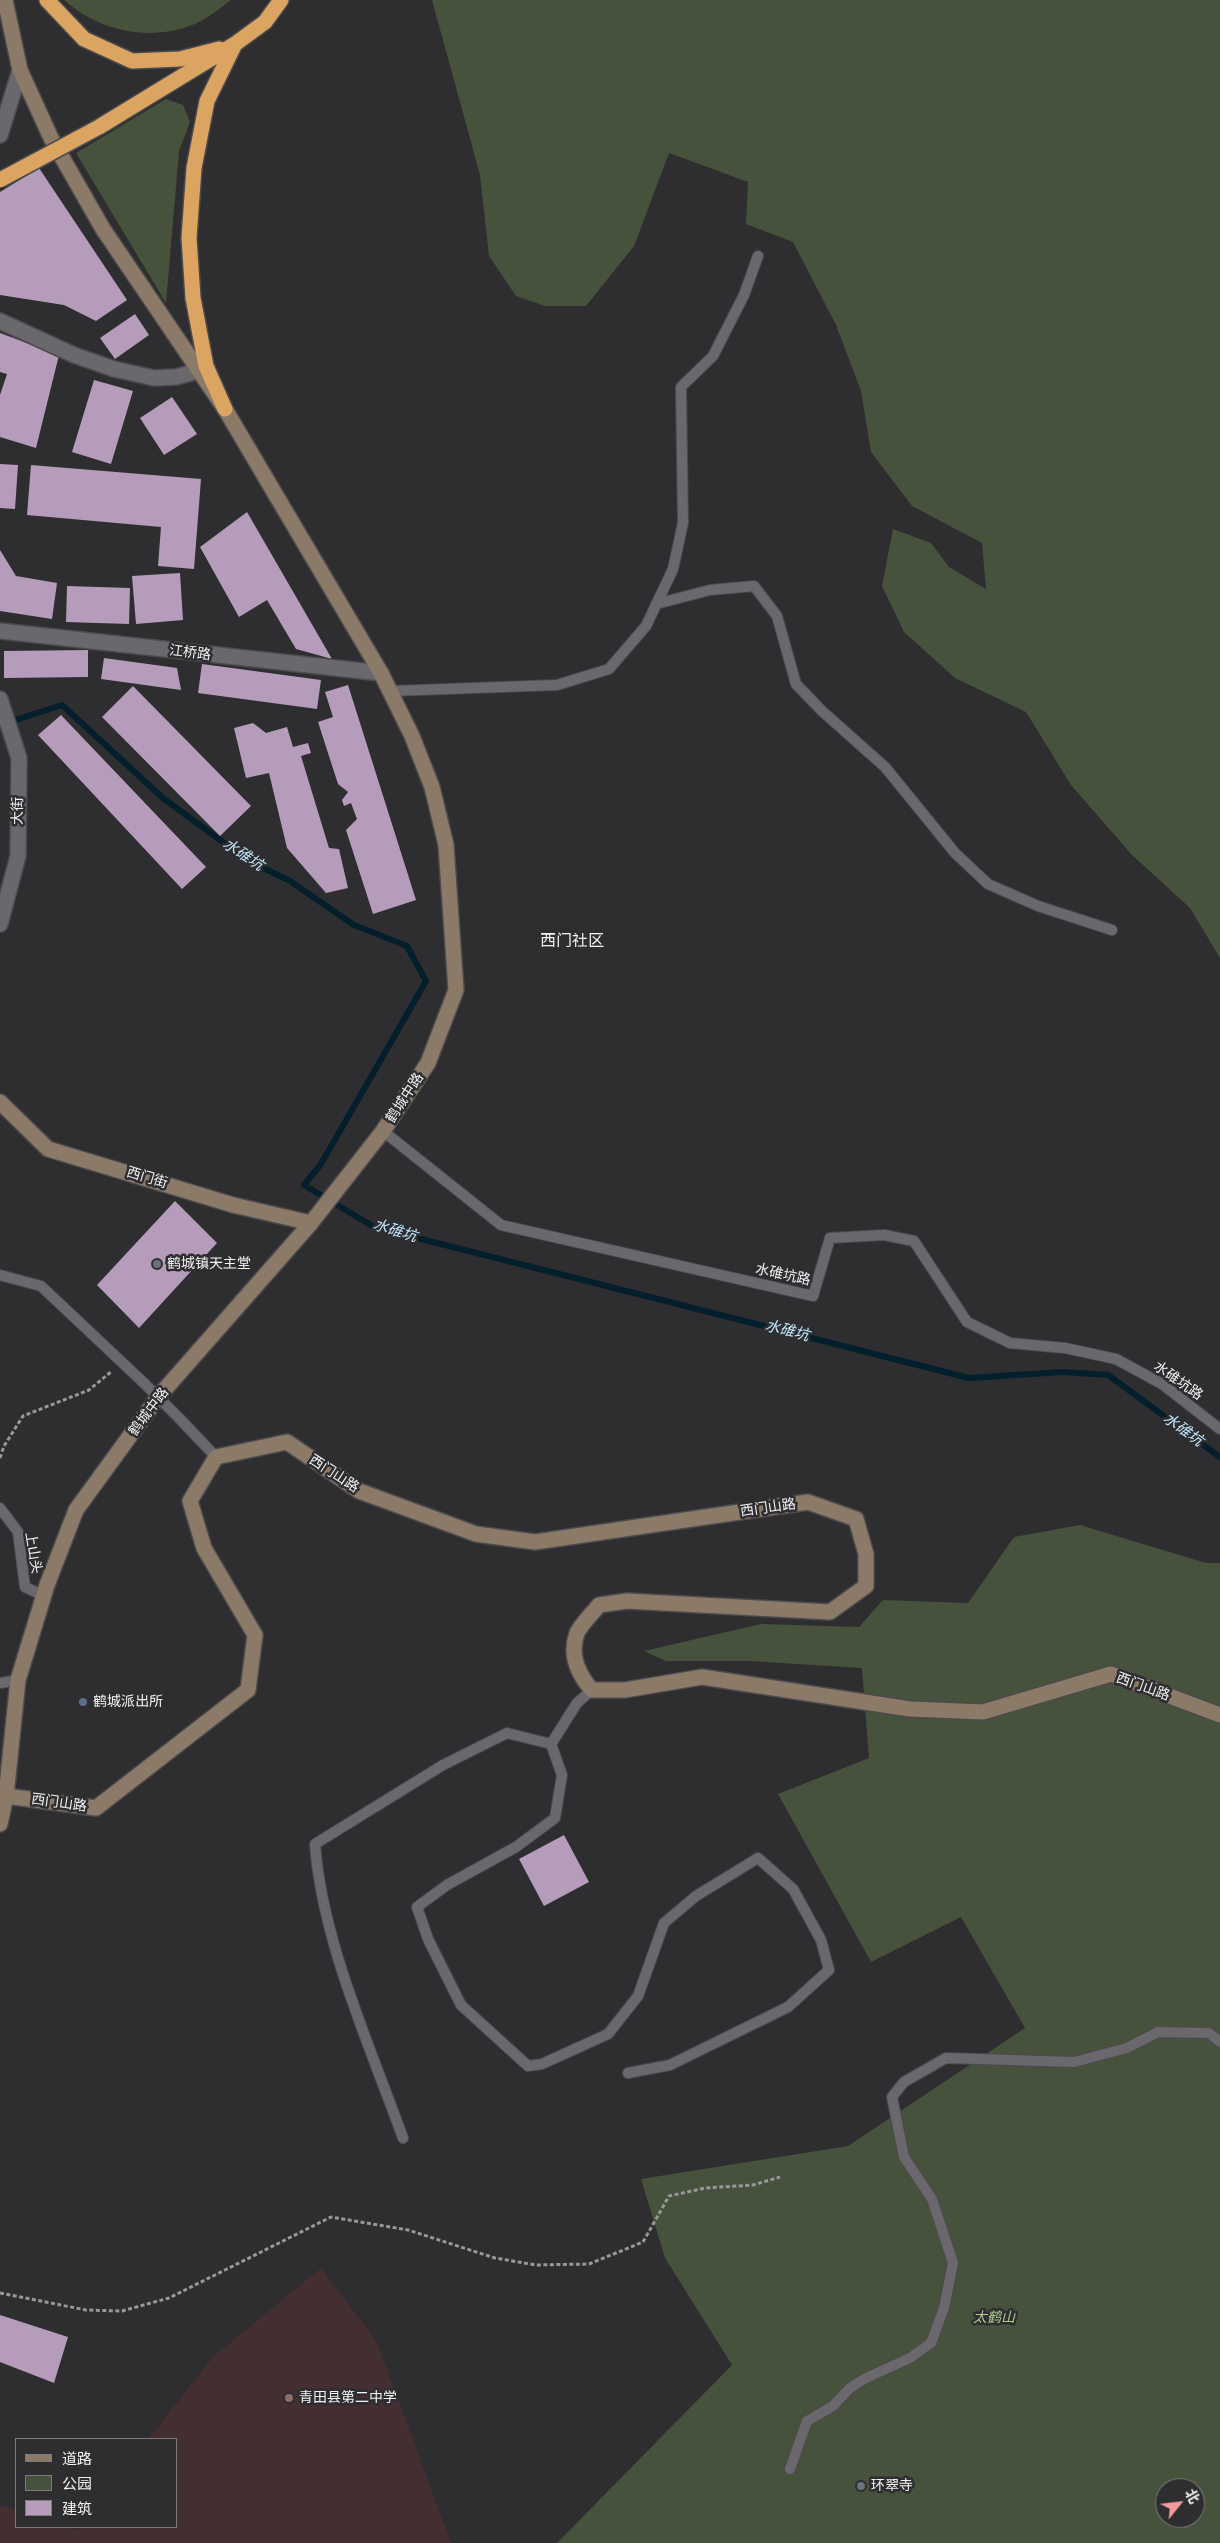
<!DOCTYPE html>
<html>
<head>
<meta charset="utf-8">
<style>
	body { margin:0 }
	#map { position:relative; width:1220px; height:2543px; overflow:hidden; background:#2e2d30; font-family:"PT Serif","Noto Sans SC",serif }
	canvas { display:block }
	.legend { position:absolute; left:15px; top:2438px; width:162px; height:90px; box-sizing:border-box; background:#2e2d30; border:1px solid #7c7b7e; margin:0; padding:6px 9px; list-style:none; font-size:15px; color:#f2f1f3 }
	.legend li { display:flex; align-items:center; gap:10px; height:25px }
	.legend b { width:25px; border:1px solid #7c7b7e }
	.north { position:absolute; left:1155px; top:2478px; width:50px; height:50px; box-sizing:border-box; background:#2e2d30; border:1px solid #7c7b7e; border-radius:50%; rotate:61deg; font-size:14px; font-weight:700; line-height:20px; text-align:center; color:#f2f1f3 }
	.north::after { content:''; display:block; margin:auto; width:18px; height:22px; background:#f59b9e; clip-path:polygon(50% 0,100% 100%,50% 72%,0 100%) }
</style>
</head>
<body>
<div id="map">
<canvas width="1220" height="2543"></canvas>
<ul class="legend">
<li><b style="height:6px;background:#8c7a69"></b>道路</li>
<li><b style="height:14px;background:#47523c"></b>公园</li>
<li><b style="height:14px;background:#b69cbb"></b>建筑</li>
</ul>
<div class="north">北</div>
</div>
<script>
const context = document.querySelector('canvas').getContext('2d');
context.lineJoin = 'round';
function fillPath(path, color) { context.fillStyle = color; context.fill(path, 'evenodd'); }
function strokePath(path, color, width, dash) { context.strokeStyle = color; context.lineWidth = width; context.lineCap = dash ? 'butt' : 'round'; context.setLineDash(dash || []); context.stroke(path); }
function write(font, color, halo, rows, align = 'center') {
  context.font = font + ' "PT Serif","Noto Sans SC",serif'; context.lineWidth = 5; context.setLineDash([]); context.textBaseline = 'middle'; context.strokeStyle = halo; context.fillStyle = color; for (const [text, x, y, turn = 0] of rows) {
    context.save(); context.translate(x, y); context.rotate((+turn || 0) * Math.PI / 180); context.textAlign = isNaN(turn) ? turn : align; if (halo) context.strokeText(text, 0, 0); context.fillText(text, 0, 0); context.restore();
  }
}
fillPath(new Path2D(`
	M321 2268 377 2342 451 2543H0V2505L16 2510V2527H66L76 2530 79 2527H176V2439H148L214 2356Z`), '#432f31');
fillPath(new Path2D(`
	M64 0H231C220 8 207 19 195 24 150 42 100 32 64 0Z
	M432 0H1220V958L1190 908 1131 854 1071 785 1026 712 955 678 904 632 882 586 893 529 931 543 949 567 986 589 982 543 912 506 871 452 861 391 836 325 793 242 746 224 748 182 669 153 634 246 586 306H545L516 296 489 256 480 175Z
	M166 99 183 105 190 122 179 151 166 303 76 153Z
	M1080 1525 1206 1563H1220V2543H557L732 2365 665 2258 641 2179 848 2146 1025 2028 961 1917 871 1962 778 1794 869 1758 862 1668 749 1661H666L644 1651 761 1624 859 1627 883 1600 968 1603 1014 1537ZM1165 2488H1195V2518H1165Z`), '#47523c');
strokePath(new Path2D(`
	M0 725 62 705 164 799 249 861 290 881 354 925 407 946 426 981 321 1164 304 1185 374 1227 969 1378 1063 1372 1108 1375 1220 1457`), '#031f2c', 6);
fillPath(new Path2D(`
	M39 168 127 300 96 321 64 305 0 295V192Z
	M135 314 149 335 115 359 100 338Z
	M0 333 59 355 36 448 0 437V395L7 374 0 372Z
	M94 380 133 391 111 464 72 452Z
	M172 397 197 434 164 455 140 418Z
	M0 464 18 465 15 509 0 508Z
	M31 465 201 479 194 569 158 566 161 527 27 515Z
	M247 512 332 659 296 649 267 600 239 617 200 547Z
	M0 550 16 576 57 583 52 619 0 611Z
	M180 573 183 620 136 624 132 576Z
	M67 586 130 588 129 624 66 622Z
	M88 650V677L4 678V651Z
	M104 658 177 668 181 690 101 679Z
	M202 664 321 680 317 709 198 693Z
	M348 685 416 900 373 914 346 830 357 819 351 803 344 806 342 800 348 792 338 784 318 722 333 717 325 692Z
	M133 686 251 806 220 836 102 717Z
	M61 715 206 867 182 889 38 735Z
	M253 723 266 733 287 727 293 747 308 743 311 753 301 756 329 848 339 849 348 888 326 893 287 848 269 773 246 778 234 728Z
	M175 1201 217 1243 139 1328 97 1285Z
	M564 1835 589 1882 544 1906 519 1859Z
	M0 2315 68 2337 54 2383 0 2362Z`), '#b69cbb');
const lane = new Path2D(`
	M656 604 710 590 754 586 777 616 796 684 822 711 885 767 955 853 988 884 1038 906 1112 930
	M390 691 557 685 609 669 646 626 673 569 683 523 681 387 713 356 744 295 758 256
	M383 1131 501 1225 813 1296 830 1238 884 1235 914 1241 967 1322 1010 1343 1065 1348 1116 1359 1162 1384 1220 1429
	M0 1275 41 1286 145 1384
	M180 1419 216 1457
	M0 1508 18 1532 25 1587 44 1596
	M0 1683 18 1680
	M551 1744 577 1703 592 1690
	M403 2138C370 2046 322 1941 315 1844L443 1765 507 1733 551 1744 562 1775 555 1818 516 1847 447 1885 417 1907 428 1939 461 2005 528 2066 542 2064 608 2034 638 1996 664 1923 696 1896 758 1858 793 1889 821 1940 829 1970 788 2007 670 2065 628 2073
	M790 2469 807 2421 833 2406 850 2388 866 2378 910 2358 931 2343 944 2308 953 2263 932 2199 904 2157 892 2097 904 2082 946 2058 1074 2062 1127 2048 1158 2032 1209 2033 1220 2042`);
const street = new Path2D(`
	M0 135 20 70
	M0 321 74 355 114 369 154 378 176 377 198 371
	M0 631 381 673
	M0 699 19 758 18 856 0 924`);
const secondary = new Path2D(`
	M0 1102 48 1149 233 1205 311 1223
	M6 1796 96 1808 248 1690 255 1635 204 1548 190 1501 216 1457 287 1442 359 1491 476 1534 535 1542 808 1502 856 1519 866 1554V1586L830 1612 627 1601 599 1605C593 1613 581 1624 577 1633 569 1655 578 1674 592 1690H625L702 1677 910 1709 983 1712 1111 1674 1220 1715
	M0 1824 6 1796 18 1680 47 1585 76 1510 159 1396 311 1223 383 1131 428 1063 456 990 446 845 432 787 412 736 381 673 225 409 103 229 51 138 20 70 5 0`);
const highway = new Path2D(`
	M47 0 84 39 132 61 180 59 219 49
	M99 127 235 44 265 22 281 0
	M225 409 206 366 193 298 189 238 194 168 207 101 235 44`);
strokePath(lane, '#4c4a4d', 12);
strokePath(street, '#4c4a4d', 18);
strokePath(secondary, '#4c4a4d', 18);
strokePath(highway, '#4c4a4d', 18);
strokePath(new Path2D(`
	M0 1458 4 1446 23 1416 89 1390 112 1371
	M0 2293 86 2310 122 2311 169 2298 331 2217 408 2230 495 2258 536 2265 589 2264 643 2242 669 2196 705 2188 753 2185 780 2177`), '#989799', 3, [4, 2.5]);
strokePath(lane, '#6a686c', 10);
strokePath(street, '#6a686c', 15);
strokePath(secondary, '#8c7a69', 15);
strokePath(highway, '#dca461', 15);
const laneBridge = new Path2D(`
	M145 1384 180 1419`);
const highwayBridge = new Path2D(`
	M0 180 99 127`);
strokePath(laneBridge, '#4c4a4d', 12, []);
strokePath(highwayBridge, '#4c4a4d', 18, []);
strokePath(laneBridge, '#6a686c', 10);
strokePath(highwayBridge, '#dca461', 15);
for (const [x, y, r, color] of [
	[157,1264,5,"#6b7280"],
	[83,1702,5,"#5c6f8a"],
	[289,2398,5,"#8d6e63"],
	[861,2486,5,"#6b7280"]
]) { const dot = new Path2D(); dot.arc(x, y, r, 0, 2 * Math.PI); context.fillStyle = color; context.fill(dot); strokePath(dot, '#2e2d30', 2); }
write('14px', '#f2f1f3', '#2e2d30', [
	["江桥路",190,653,7],
	["大街",18,811,-89],
	["鹤城中路",405,1098,-57],
	["西门街",147,1178,17],
	["水碓坑路",783,1275,12],
	["水碓坑路",1178,1381,35],
	["鹤城中路",149,1412,-53],
	["西门山路",334,1474,33],
	["西门山路",768,1508,-8],
	["上山头",33,1553,81],
	["西门山路",1143,1687,20],
	["西门山路",59,1803,8]
]);
write('14px', '#f2f1f3', '#2e2d30', [
	["鹤城镇天主堂",167,1264],
	["鹤城派出所",93,1702],
	["青田县第二中学",299,2398],
	["环翠寺",871,2486]
], 'left');
write('italic 14px', '#b0cb92', '#2e2d30', [
	["太鹤山",994,2318]
]);
write('italic 15px', '#c2e8fe', '#2e2d30', [
	["水碓坑",243,855,33],
	["水碓坑",395,1231,17],
	["水碓坑",787,1331,14],
	["水碓坑",1183,1430,36]
]);
write('16px', '#f2f1f3', '#2e2d30', [
	["西门社区",572,941]
]);
</script>
</body>
</html>
